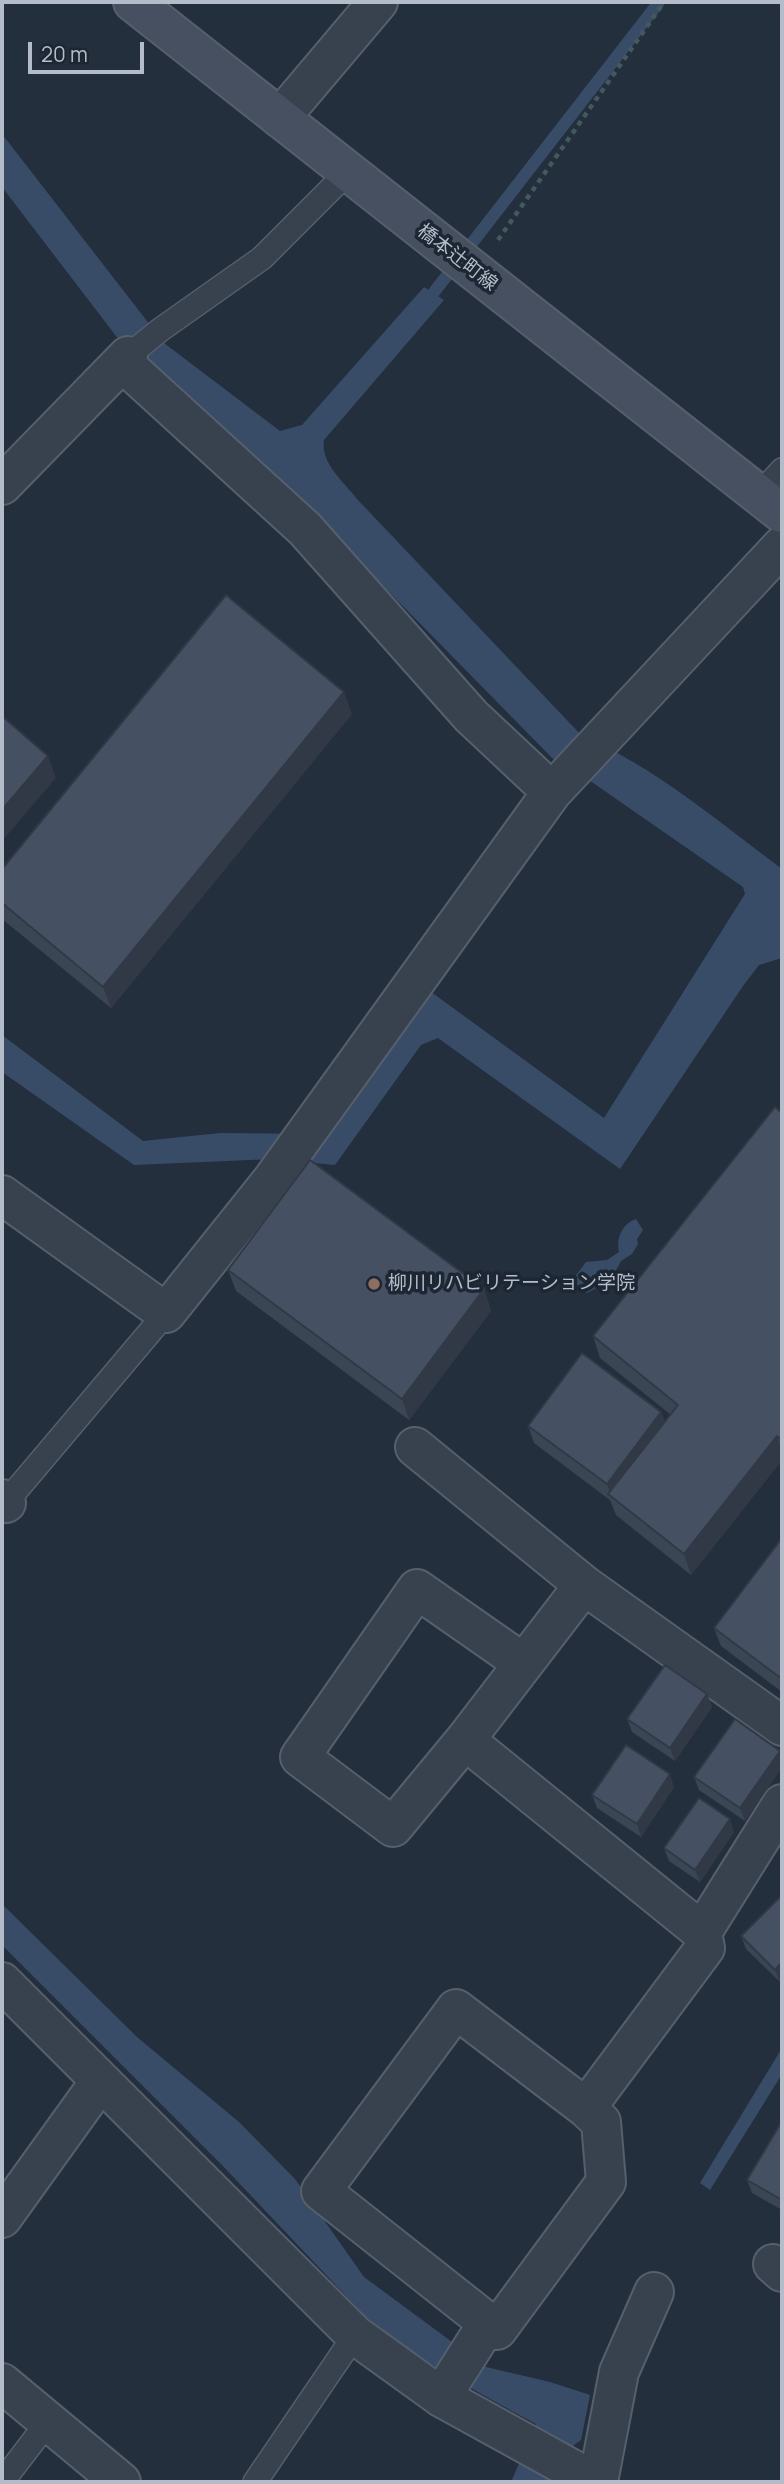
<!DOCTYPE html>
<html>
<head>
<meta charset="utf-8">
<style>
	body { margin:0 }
	#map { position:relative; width:784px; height:2484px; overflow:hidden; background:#242f3e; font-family:Manrope,sans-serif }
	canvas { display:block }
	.frame { position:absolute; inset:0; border:4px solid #b4bcc9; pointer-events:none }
	.scale { position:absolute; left:28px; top:42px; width:116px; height:32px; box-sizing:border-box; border:4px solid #b4bcc9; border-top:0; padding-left:9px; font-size:21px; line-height:24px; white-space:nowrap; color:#b4bcc9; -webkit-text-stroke:5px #1d2633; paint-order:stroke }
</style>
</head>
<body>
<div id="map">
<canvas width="784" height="2484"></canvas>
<div class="frame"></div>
<div class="scale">20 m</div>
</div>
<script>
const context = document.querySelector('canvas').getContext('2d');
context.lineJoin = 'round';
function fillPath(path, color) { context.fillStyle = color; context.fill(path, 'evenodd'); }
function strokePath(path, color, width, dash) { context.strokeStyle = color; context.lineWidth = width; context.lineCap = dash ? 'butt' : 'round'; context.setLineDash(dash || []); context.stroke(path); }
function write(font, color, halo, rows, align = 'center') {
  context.font = font + ' Manrope,"Noto Sans JP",sans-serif'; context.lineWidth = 7; context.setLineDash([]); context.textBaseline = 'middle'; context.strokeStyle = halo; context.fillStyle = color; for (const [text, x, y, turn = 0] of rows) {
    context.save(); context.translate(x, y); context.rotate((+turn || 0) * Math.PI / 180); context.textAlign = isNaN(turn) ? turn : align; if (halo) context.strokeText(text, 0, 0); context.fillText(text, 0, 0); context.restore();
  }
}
fillPath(new Path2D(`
	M2 134 164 343 280 431 302 425 424 287 444 300 324 440C320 463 344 482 357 499L582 736C655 767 719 822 782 869V958L759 965 743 986 620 1169 438 1038 421 1045 335 1165 272 1159 134 1165 2 1072V1035L143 1141 220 1133 322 1134 427 989 604 1118 745 894 743 887 586 778 557 763 337 539 138 360 116 336 2 187Z
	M636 1219 643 1230 637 1239 638 1244 632 1254 621 1261 610 1281 587 1293 578 1287 574 1278 586 1262 607 1260 619 1252C616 1238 622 1224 636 1219Z
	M2 1904 137 2037 239 2122 295 2179 364 2277 486 2367 550 2382 590 2395 581 2440 574 2445 555 2482H511L536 2424C477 2392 416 2359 365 2316L222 2165 2 1945Z
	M782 2048V2074L710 2190 700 2183Z`), '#394c67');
strokePath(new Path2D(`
	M424 305 659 2`), '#394c67', 12);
const service = new Path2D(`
	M128 356 160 330 262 258 348 172
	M759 495 782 470
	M2 1507 166 1313
	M2 2482 48 2422
	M255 2482 355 2335`);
const minor = new Path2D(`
	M280 118 378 2
	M122 362 305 529 471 716 552 792
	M2 485 128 356
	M2 1195 166 1313 273 1179 552 792 782 546
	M415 1447 584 1585 782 1726
	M2 1499 6 1503
	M584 1585 465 1740 702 1932
	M465 1740 393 1827 300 1757 417 1589 523 1663
	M586 2108 456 2009 321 2191 497 2330 606 2182 601 2122 586 2108 705 1948 702 1932 782 1804
	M2 2218 99 2083
	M773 2264 782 2272
	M2 2383 121 2482
	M441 2397 488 2323
	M598 2482 619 2372 654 2292`);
const tertiary = new Path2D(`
	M2 1982 355 2335 441 2397 595 2482`);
const secondary = new Path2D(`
	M133 2 782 513`);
strokePath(service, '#565f6c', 26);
strokePath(minor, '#565f6c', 42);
strokePath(tertiary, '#565f6c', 42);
strokePath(secondary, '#565f6c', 42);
strokePath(new Path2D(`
	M498 240 664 2`), '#44595c', 4.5, [5, 5]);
strokePath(service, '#38414e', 23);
strokePath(minor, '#38414e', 38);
strokePath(tertiary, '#38414e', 38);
strokePath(secondary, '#465061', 38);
fillPath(new Path2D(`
	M352 714 111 1008 2 919V869Z
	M782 1113V1460L691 1575 616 1515 610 1500 534 1443 528 1426 661 1412 665 1422 671 1415 600 1358 593 1336Z
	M228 1270 484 1289 491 1311 409 1420 236 1291Z
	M782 1538V1692L721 1646 714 1628Z
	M707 1694 712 1707 675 1761 632 1732 627 1719Z
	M735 1719 745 1821 699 1790 694 1777Z
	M674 1787 641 1837 597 1808 592 1795Z
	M734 1832 700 1882 669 1861 664 1848Z
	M782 1895 780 1982 746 1949 741 1936Z
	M782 2121V2210L752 2193 747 2180Z`), '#3b4654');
fillPath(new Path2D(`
	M344 692 352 714 111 1008 103 987Z
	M48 756 56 778 2 841V810Z
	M484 1289 491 1311 409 1420 402 1399Z
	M661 1412 668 1430 611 1496 607 1484Z
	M777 1436 782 1451V1460L691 1575 684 1554Z
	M707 1694 712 1707 675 1761 670 1748Z
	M780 1751 782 1757V1768L745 1821 740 1808Z
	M670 1774 674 1787 641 1837 637 1824Z
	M730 1819 734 1832 700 1882 695 1870Z
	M782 1962V1980L780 1982 775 1970Z`), '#303945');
const building = new Path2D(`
	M226 595 344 692 103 987 2 903V869Z
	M2 716 48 756 2 810Z
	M775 1107 782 1113V1440L777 1436 684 1554 608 1494 678 1405 593 1336Z
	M310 1160 484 1289 402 1399 228 1270Z
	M582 1353 661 1412 607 1484 528 1426Z
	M782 1538V1679L714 1628Z
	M665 1665 707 1694 670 1748 627 1719Z
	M735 1719 780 1751 740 1808 694 1777Z
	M626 1745 670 1774 637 1824 592 1795Z
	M699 1798 730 1819 695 1870 664 1848Z
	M782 1895V1962L775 1970 741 1936Z
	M782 2121V2200L747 2180Z`);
fillPath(building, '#455162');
strokePath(building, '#303945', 2);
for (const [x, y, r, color] of [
	[374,1284,7,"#8d6e63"]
]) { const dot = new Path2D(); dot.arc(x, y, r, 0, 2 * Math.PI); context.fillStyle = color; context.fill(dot); strokePath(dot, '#1d2633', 2.5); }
write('19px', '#b4bcc9', '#1d2633', [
	["橋本辻町線",457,258,38]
]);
write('19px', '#b4bcc9', '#1d2633', [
	["柳川リハビリテーション学院",388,1284]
], 'left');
</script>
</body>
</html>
